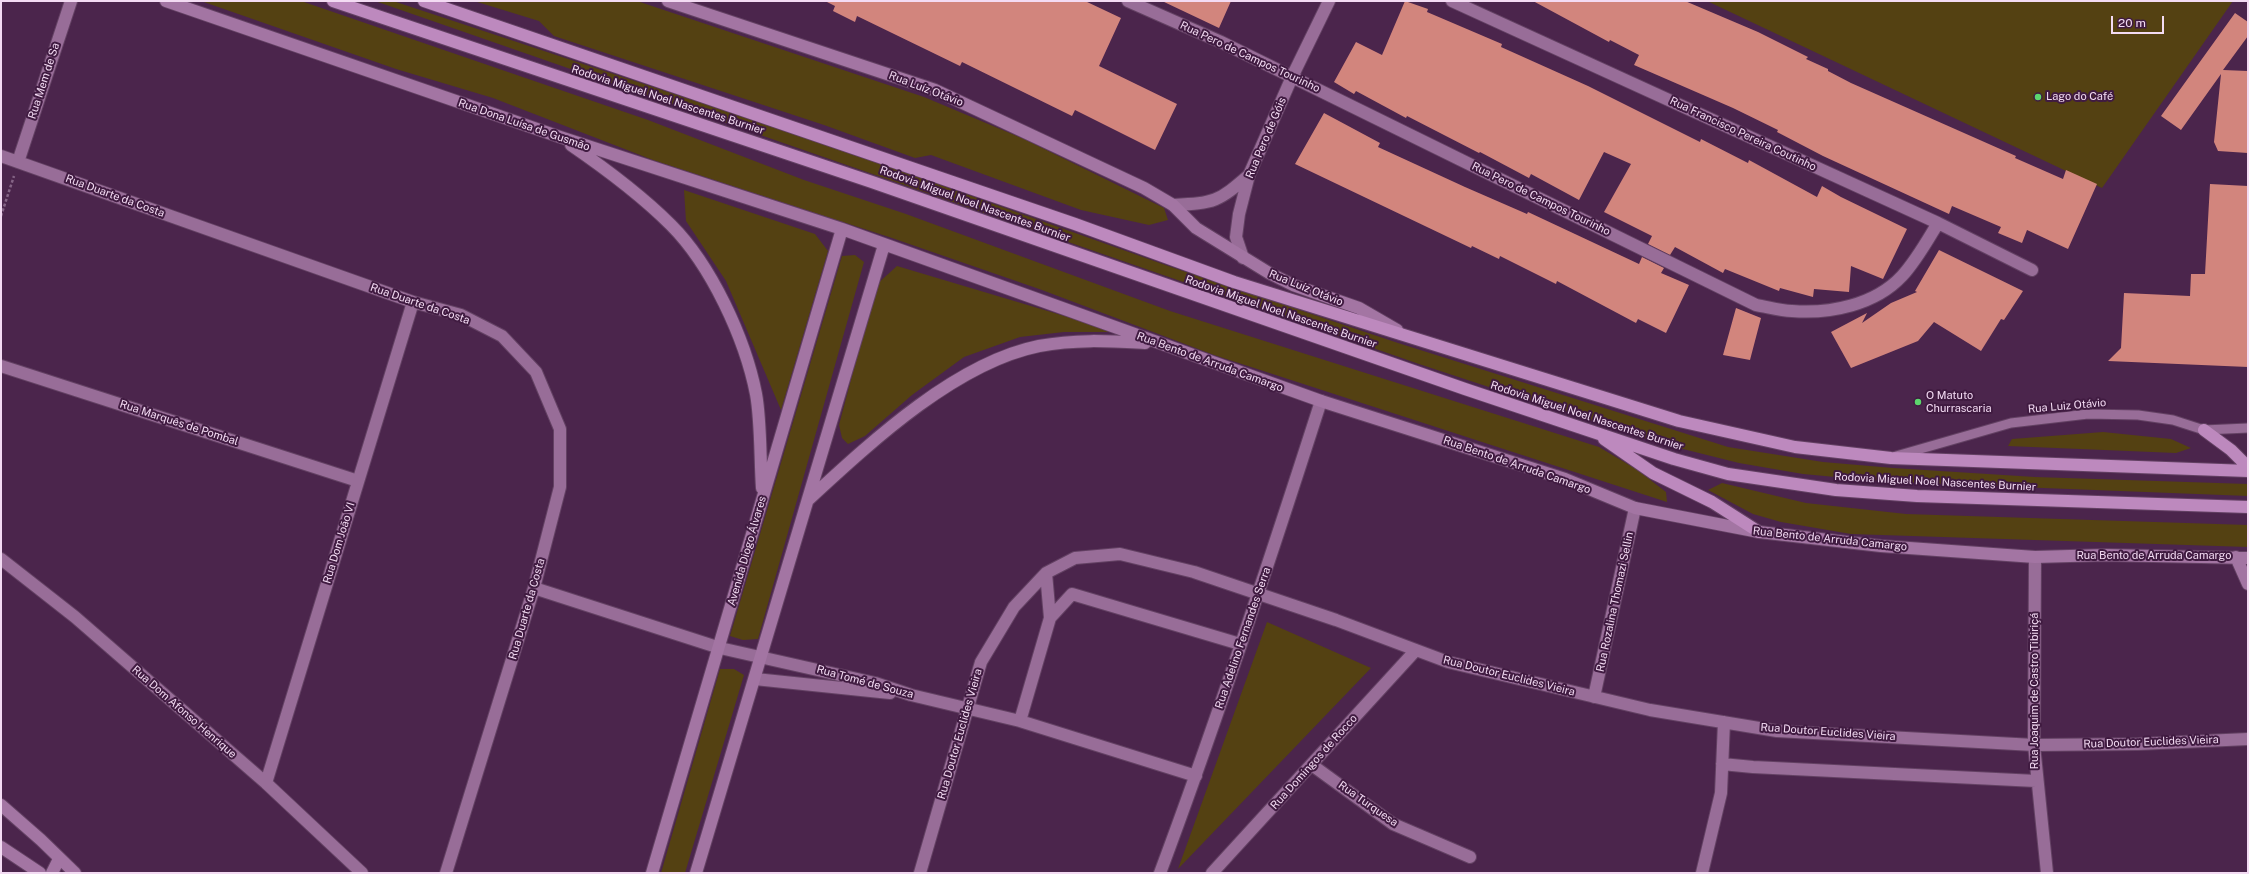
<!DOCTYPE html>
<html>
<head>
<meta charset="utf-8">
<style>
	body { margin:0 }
	#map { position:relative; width:2249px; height:874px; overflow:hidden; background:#4b254c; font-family:"Public Sans",sans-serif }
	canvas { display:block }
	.frame { position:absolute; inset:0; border:2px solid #f3dbf3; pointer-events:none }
	.scale { position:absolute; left:2111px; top:16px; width:53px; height:18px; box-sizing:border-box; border:2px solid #f3dbf3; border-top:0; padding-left:5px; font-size:12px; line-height:14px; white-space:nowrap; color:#f3dbf3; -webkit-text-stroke:3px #401b41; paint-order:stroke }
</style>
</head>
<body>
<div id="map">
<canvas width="2249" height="874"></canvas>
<div class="frame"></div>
<div class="scale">20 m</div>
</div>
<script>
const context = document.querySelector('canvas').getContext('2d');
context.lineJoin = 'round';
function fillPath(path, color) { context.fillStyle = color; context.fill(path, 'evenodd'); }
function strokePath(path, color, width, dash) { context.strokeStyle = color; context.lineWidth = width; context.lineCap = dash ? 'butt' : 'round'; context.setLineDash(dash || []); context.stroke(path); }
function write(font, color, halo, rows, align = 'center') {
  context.font = font + ' "Public Sans",sans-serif'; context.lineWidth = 4; context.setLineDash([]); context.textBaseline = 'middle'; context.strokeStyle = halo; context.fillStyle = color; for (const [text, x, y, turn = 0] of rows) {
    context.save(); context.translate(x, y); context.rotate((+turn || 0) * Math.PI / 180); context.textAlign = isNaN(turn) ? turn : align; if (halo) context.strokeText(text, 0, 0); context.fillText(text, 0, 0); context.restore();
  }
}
fillPath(new Path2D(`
	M201 1H301L648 120 804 180 906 214 1170 311 1599 447 1636 469 1666 492 1667 502 1214 355 1042 290 892 238 653 160 493 98 396 69Z
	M375 1H393L822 143 1171 267 1398 343 1728 447 1823 462 1893 468 2035 477 2248 484V496L1890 482 1803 474 1739 463 1659 443 1419 364Z
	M474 1H637L924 97 1024 139 1164 208 1168 220 1149 225 1081 210 931 155 915 158 824 125 554 36 539 21Z
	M1707 1H2233L2102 188Z
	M684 190 815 234 828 251 781 410 726 281 686 221Z
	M855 255 864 262 758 639 743 640 730 636 842 256Z
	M897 266 1118 332H1064L1020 337 964 357 912 395 865 436 848 444 842 438 839 425 876 285Z
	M2103 432 2171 439 2191 448 2176 453 2008 446 2012 439Z
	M1722 483 1806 503 1906 514 2248 525V547L1851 534 1781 522 1753 514 1708 490Z
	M1267 622 1371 668 1178 869Z
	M720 669H734L744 675 685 873H661Z`), '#544112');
fillPath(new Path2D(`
	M825 1H1085L1121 18 1099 66 1177 104 1155 150 1075 110 1072 116 962 62 960 66 857 16 855 22 833 11 835 6Z
	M1162 1H1231L1219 28Z
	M1405 1 1428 9 1427 12 1502 44 1501 47 1588 86 1700 142 1701 139 1748 163 1749 160 1817 197 1822 186 1841 197 1907 229 1883 279 1851 266 1849 292 1814 289 1813 297 1780 288 1779 291 1725 269 1723 273 1675 247 1670 255 1648 244 1652 236 1604 212 1631 164 1604 152 1579 200 1531 174 1529 178 1480 152 1479 153 1407 116 1406 118 1356 91 1354 94 1334 82 1356 42 1382 55Z
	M1533 1H1685L1758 32 1808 57 1806 59 1828 69V71L1851 83 2016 156 2015 158 2063 179 2066 170 2097 184 2068 249 2027 230 2022 243 1998 233 2001 227 1952 206 1949 214 1823 156 1777 132 1778 130 1733 108 1634 65 1639 55 1610 40 1609 42Z
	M2235 13 2248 22V36L2223 70 2248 71V153L2218 151 2214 142 2221 74 2181 130 2161 116Z
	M1324 113 1380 143 1378 147 1465 187 1527 214 1528 212 1639 264 1642 257 1664 268 1661 273 1689 285 1666 333 1638 319 1636 323 1557 281 1556 284 1500 256 1499 259 1472 246 1471 248 1295 164Z
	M2210 184 2248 186V367L2108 361 2121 348 2124 293 2190 296 2191 274H2205Z
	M1939 250 2023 291 2004 320 2001 319 1981 351 1934 322 1918 341 1851 368 1831 332 1867 313 1862 323 1891 303 1917 292 1915 291Z
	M1736 308 1761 318 1750 360 1723 355Z`), '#d2857d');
const lane = new Path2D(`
	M1896 456 2011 423 2088 414 2138 415 2173 420 2204 430 2248 428`);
const street = new Path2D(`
	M1128 1 1221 42 1756 305C1768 307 1780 311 1792 311 1830 314 1875 305 1902 276 1916 261 1927 241 1938 223
	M1452 1 1938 223 2032 270
	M1 156 413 302 461 315 502 336 536 372 560 429V487L534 588 446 873
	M18 162 71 1
	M1173 205C1215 203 1218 202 1249 175
	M1243 258 1236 237 1239 214 1249 175 1292 77 1329 1
	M1 366 358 481
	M2035 557 2034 745 2047 873
	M1 559 75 617 266 783 362 873
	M1046 573 1050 618
	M534 588 720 648 875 683 911 695 1020 721 1196 776
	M755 679 890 693
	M1594 697 1635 508
	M1020 721 1050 618 1072 594 1240 644
	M1722 764 1753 767 2036 781
	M1312 765 1393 824 1470 857
	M266 783 413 302
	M920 873 981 662 1014 607 1046 573 1075 558 1120 554 1194 572 1336 620 1448 662 1650 710 1777 731 2034 745 2138 744 2248 739
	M1160 873C1218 718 1270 560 1321 401
	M1212 873 1416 650
	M1702 873 1721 793 1724 722`);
const secondary = new Path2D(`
	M166 1 560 137 842 229 1321 401 1565 479 1635 508 1759 532 1881 546 2035 557 2105 555 2248 558
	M668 1 935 90 1144 188 1173 205 1196 228 1269 273 1293 285 1359 308 1397 330
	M571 145C606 169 640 194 671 225 711 265 745 338 756 394 761 421 760 459 762 488
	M808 500C870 443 955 363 1039 346 1076 339 1108 341 1145 343
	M2236 557 2248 584
	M1 805 41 840 75 873
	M1 847 40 873
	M52 873 59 859
	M652 873 842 229
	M696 873 884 245`);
const highway = new Path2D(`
	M333 1 872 182 1465 389 1674 459 1728 474 1836 490 1917 496 2248 507
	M424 1 1075 224 1234 282 1679 421 1795 447 1891 458 2248 471
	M2204 430 2231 450 2248 467
	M1604 439 1653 473 1712 502 1759 532`);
strokePath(lane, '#634163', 11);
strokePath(street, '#634163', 14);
strokePath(secondary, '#634163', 14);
strokePath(highway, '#634163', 14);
strokePath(new Path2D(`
	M1 216 14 176`), '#856486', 2.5, [3, 2]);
strokePath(lane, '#986d98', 9);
strokePath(street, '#986d98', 12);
strokePath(secondary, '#a375a3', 12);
strokePath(highway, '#bd89be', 12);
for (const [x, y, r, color] of [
	[2038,97,4,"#5cd56d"],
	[1918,402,4,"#5cd56d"]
]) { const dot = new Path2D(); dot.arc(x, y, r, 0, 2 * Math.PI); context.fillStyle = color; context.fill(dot); strokePath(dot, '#401b41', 1.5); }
write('11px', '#f3dbf3', '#401b41', [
	["Rua Pero de Campos Tourinho",1250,57,25],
	["Rua Mem de Sa",44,81,-72],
	["Rua Luíz Otávio",926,89,21],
	["Rodovia Miguel Noel Nascentes Burnier",668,100,18],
	["Rua Dona Luísa de Gusmão",524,125,19],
	["Rua Francisco Pereira Coutinho",1743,134,25],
	["Rua Pero de Góis",1266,138,-67],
	["Rua Duarte da Costa",115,196,20],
	["Rua Pero de Campos Tourinho",1541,199,26],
	["Rodovia Miguel Noel Nascentes Burnier",975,204,20],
	["Rua Luíz Otávio",1306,288,22],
	["Rua Duarte da Costa",420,304,19],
	["Rodovia Miguel Noel Nascentes Burnier",1281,312,19],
	["Rua Bento de Arruda Camargo",1210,362,20],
	["Rua Luiz Otávio",2067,406,-5],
	["Rodovia Miguel Noel Nascentes Burnier",1587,416,18],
	["Rua Marquês de Pombal",179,423,18],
	["Rua Bento de Arruda Camargo",1517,465,19],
	["Rodovia Miguel Noel Nascentes Burnier",1935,482,3],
	["Rua Bento de Arruda Camargo",1830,539,6],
	["Rua Dom João VI",339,543,-73],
	["Avenida Diogo Álvares",747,551,-74],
	["Rua Bento de Arruda Camargo",2154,556],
	["Rua Rozalina Thomazi Sellin",1615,602,-78],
	["Rua Duarte da Costa",527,609,-74],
	["Rua Adelino Fernandes Serra",1243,638,-71],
	["Rua Doutor Euclides Vieira",1509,676,14],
	["Rua Tomé de Souza",865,682,15],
	["Rua Joaquim de Castro Tibiriçá",2035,691,-90],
	["Rua Dom Afonso Henrique",184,712,41],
	["Rua Doutor Euclides Vieira",1828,732,4],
	["Rua Doutor Euclides Vieira",960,734,-74],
	["Rua Doutor Euclides Vieira",2151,742,-2],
	["Rua Domingos de Rocco",1314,762,-48],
	["Rua Turquesa",1368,804,35]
]);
write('11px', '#f3dbf3', '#401b41', [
	["Lago do Café",2046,97],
	["O Matuto",1926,396],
	["Churrascaria",1926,409]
], 'left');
</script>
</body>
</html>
